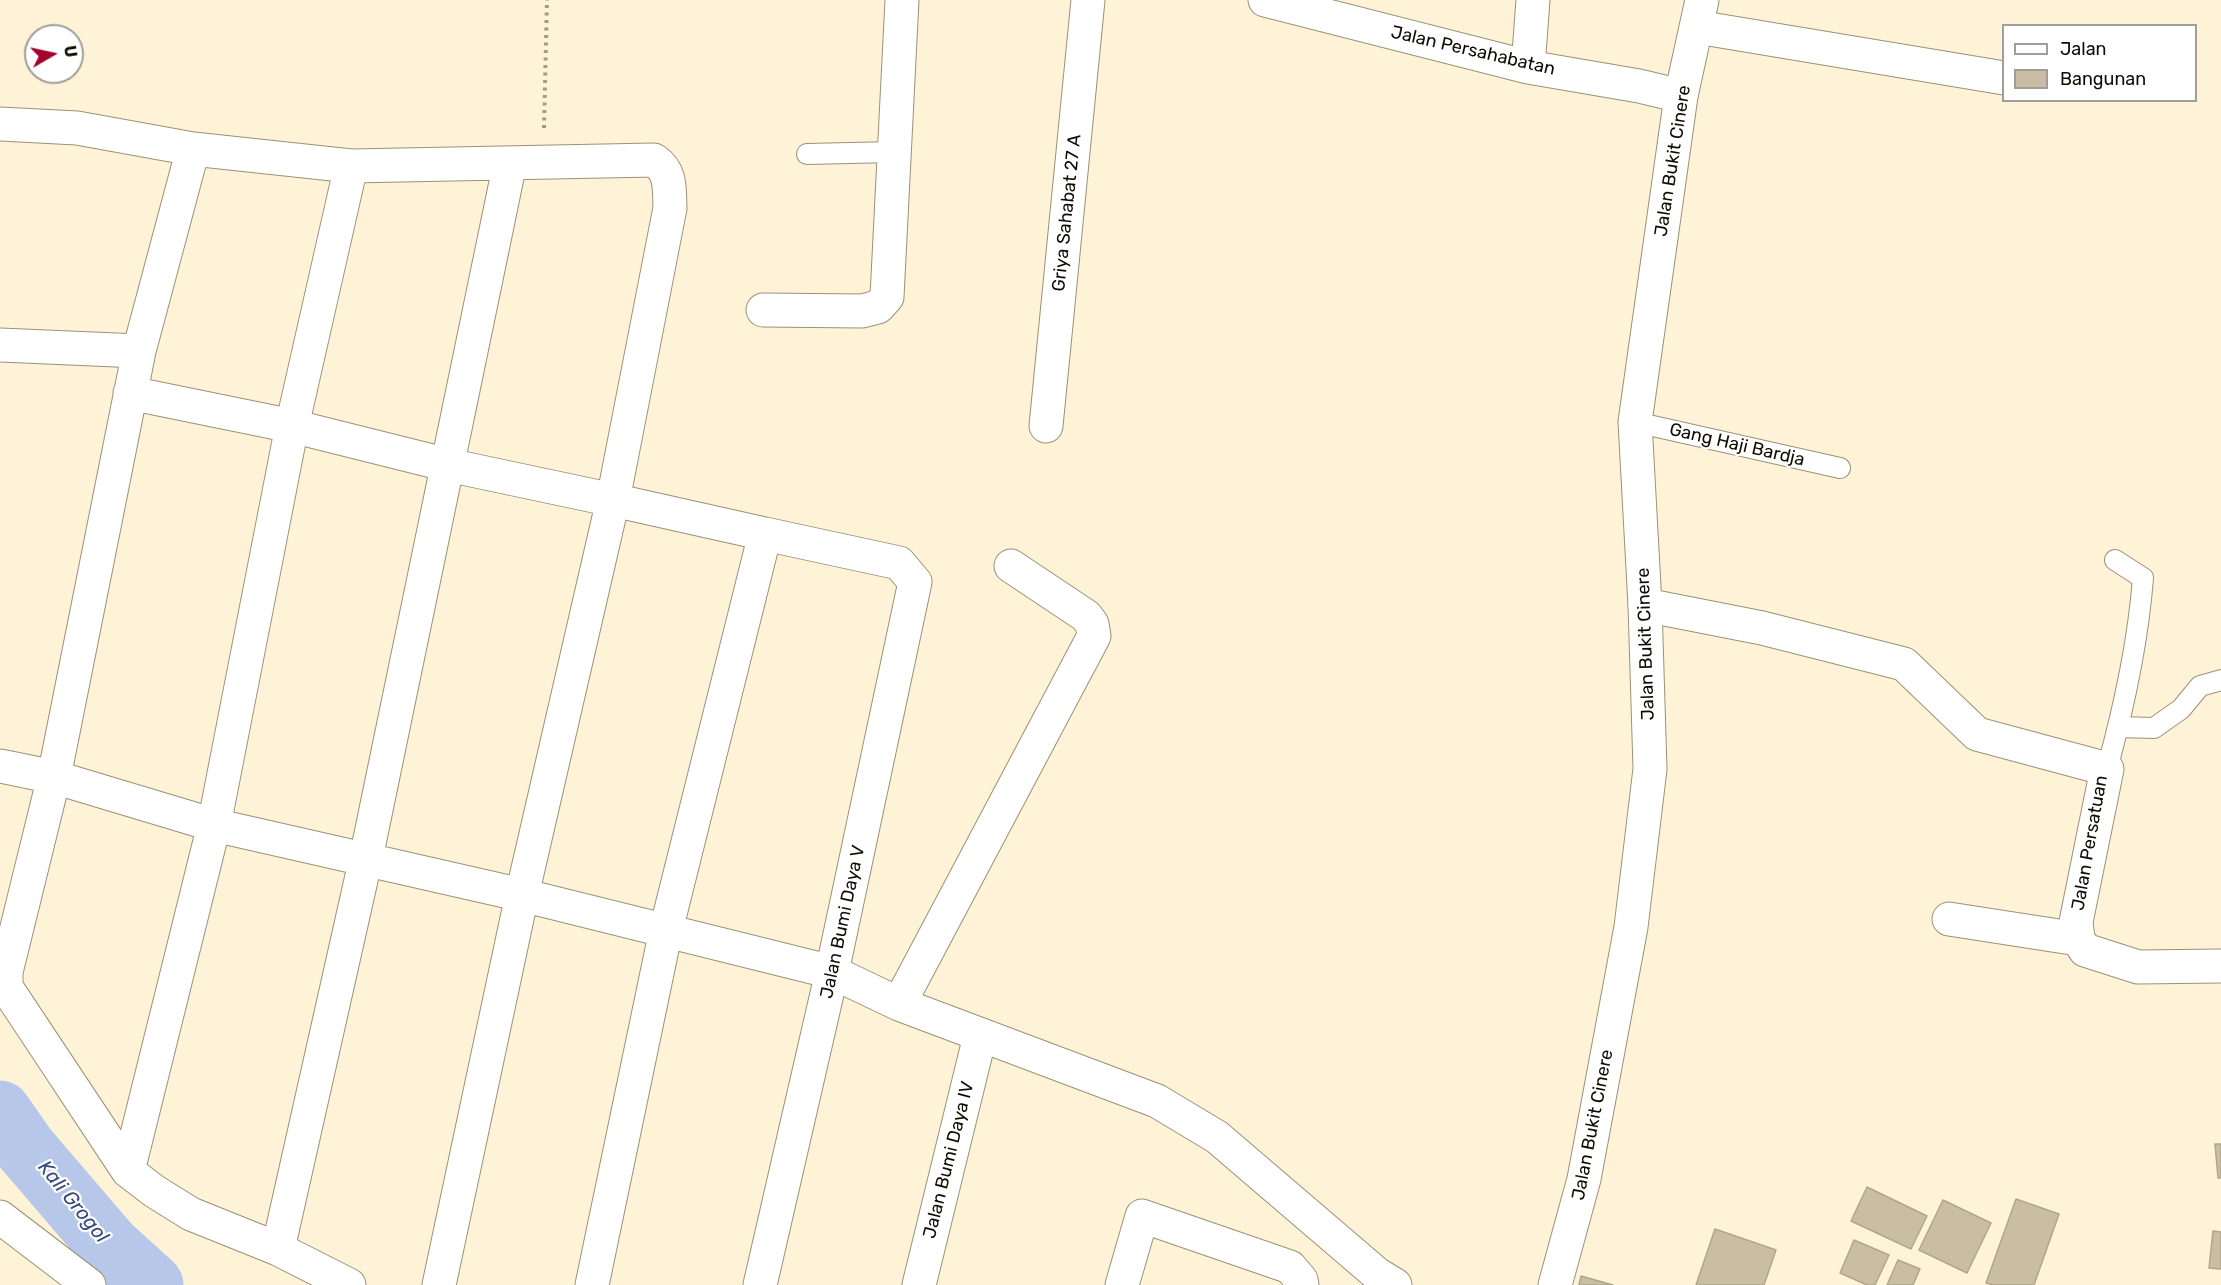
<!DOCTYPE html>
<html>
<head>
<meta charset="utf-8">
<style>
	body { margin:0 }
	#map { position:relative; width:2221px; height:1285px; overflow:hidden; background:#fef3d7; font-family:Rubik,sans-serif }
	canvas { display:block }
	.legend { position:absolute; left:2002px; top:24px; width:195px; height:78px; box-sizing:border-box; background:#fff; border:2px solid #9f9e9b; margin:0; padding:8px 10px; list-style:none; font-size:18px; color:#100c04 }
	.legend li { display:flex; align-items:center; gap:12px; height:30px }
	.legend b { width:30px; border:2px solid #9f9e9b }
	.north { position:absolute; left:24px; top:24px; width:60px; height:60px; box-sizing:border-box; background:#fff; border:2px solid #9f9e9b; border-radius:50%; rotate:81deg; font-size:16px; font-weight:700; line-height:24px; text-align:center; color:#100c04 }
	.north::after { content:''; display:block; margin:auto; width:21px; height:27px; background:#a3042e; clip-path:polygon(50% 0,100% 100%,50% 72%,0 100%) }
</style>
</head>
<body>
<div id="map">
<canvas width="2221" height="1285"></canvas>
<ul class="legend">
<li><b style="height:8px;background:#fff"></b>Jalan</li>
<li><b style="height:16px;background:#c9bea3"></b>Bangunan</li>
</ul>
<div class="north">U</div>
</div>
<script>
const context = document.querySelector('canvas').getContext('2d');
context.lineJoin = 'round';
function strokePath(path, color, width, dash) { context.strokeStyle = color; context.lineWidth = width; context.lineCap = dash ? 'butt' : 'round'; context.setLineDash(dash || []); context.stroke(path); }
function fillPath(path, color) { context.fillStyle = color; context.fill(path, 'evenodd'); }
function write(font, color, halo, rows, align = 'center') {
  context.font = font + ' Rubik,sans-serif'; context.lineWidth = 4.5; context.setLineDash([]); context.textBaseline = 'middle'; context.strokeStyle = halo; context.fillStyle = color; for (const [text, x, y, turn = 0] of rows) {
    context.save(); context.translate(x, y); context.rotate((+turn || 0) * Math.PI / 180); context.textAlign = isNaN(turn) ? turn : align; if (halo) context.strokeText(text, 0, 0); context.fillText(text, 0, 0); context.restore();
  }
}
strokePath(new Path2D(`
	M0 1112 25 1148 109 1246 152 1285`), '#b6c7ea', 63);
const building = new Path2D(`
	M2215 1144H2221V1178H2218Z
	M1867 1187 1927 1216 1911 1249 1851 1221Z
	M2016 1199 2059 1214 2034 1285H1993L1986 1283Z
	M1943 1200 1991 1223 1967 1273 1919 1250Z
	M1715 1229 1776 1250 1764 1285H1696Z
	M2213 1231 2221 1232V1269L2209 1268Z
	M1854 1240 1889 1255 1875 1285H1867L1840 1273Z
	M1898 1260 1920 1269 1913 1285H1887Z
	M1581 1276 1613 1285H1579Z`);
fillPath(building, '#c9bea3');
strokePath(building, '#b0a68b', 1.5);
const service = new Path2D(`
	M807 154 894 152
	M1635 422 1840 468
	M2118 727 2154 728 2181 709 2200 686 2221 680
	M2107 769C2124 707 2138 643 2143 578L2115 560`);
const minor = new Path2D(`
	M1265 0 1528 67 1639 86 1681 96
	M1697 27 2004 78
	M1528 67 1533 0
	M0 124 77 128 193 149 351 166 654 160C672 172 669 189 670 208L613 500 765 534 666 930 592 1285
	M193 149 139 351 54 777 6 972V987L128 1171 154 1191 191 1214 278 1249 349 1285
	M763 310 862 311 878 307 887 297 902 0
	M0 345 139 351
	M130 393 292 426 448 465 613 500 522 895 439 1285
	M1046 426 1088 0
	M1645 605 1762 628 1904 664 1977 734 2107 769 2076 922 2078 939 2085 950 2138 967 2221 966
	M0 766 54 777 214 825 522 895 832 972 899 1004 1157 1101 1217 1137 1377 1274 1395 1285
	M1949 919 2078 939
	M899 1004 1094 636 1092 624 1086 616 1011 566
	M128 1171 214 825 292 426 351 166
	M0 1217 89 1285
	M278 1249 366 858 510 163
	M760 1285 832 972 915 582 899 563 765 534
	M919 1285 980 1036
	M1122 1285 1142 1216 1290 1267 1301 1280 1302 1285`);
const secondary = new Path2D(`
	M1555 1285 1584 1179 1631 927 1650 769 1645 605 1635 422 1681 96 1702 0`);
strokePath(service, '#9c9177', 22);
strokePath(minor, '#9c9177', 35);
strokePath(secondary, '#9c9177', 35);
strokePath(new Path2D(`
	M544 128 547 0`), '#a49b87', 4, [3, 4.5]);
strokePath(service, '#fff', 20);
strokePath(minor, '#fff', 33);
strokePath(secondary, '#fff', 33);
write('18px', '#100c04', '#fff', [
	["Jalan Persahabatan",1473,51,13],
	["Jalan Bukit Cinere",1673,161,-81],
	["Griya Sahabat 27 A",1067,213,-84],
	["Gang Haji Bardja",1737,445,13],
	["Jalan Bukit Cinere",1646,644,-92],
	["Jalan Persatuan",2090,843,-80],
	["Jalan Bumi Daya V",843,922,-78],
	["Jalan Bukit Cinere",1593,1125,-79],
	["Jalan Bumi Daya IV",949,1160,-76]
]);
write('italic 20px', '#374b7a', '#fff', [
	["Kali Grogol",73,1202,51]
]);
</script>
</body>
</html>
